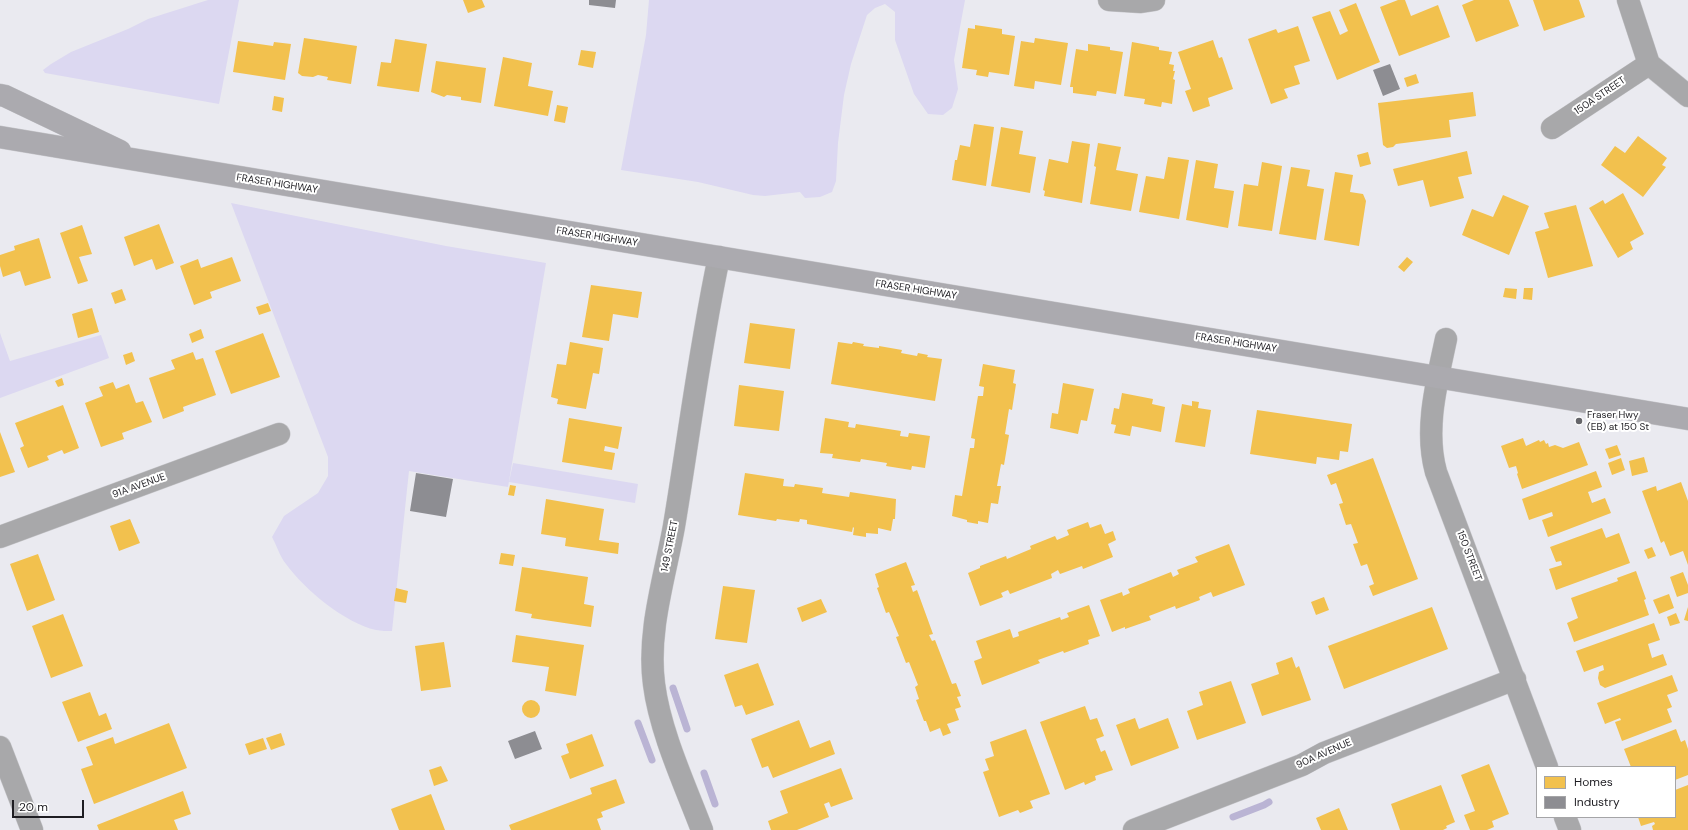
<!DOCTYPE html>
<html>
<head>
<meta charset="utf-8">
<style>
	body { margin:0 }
	#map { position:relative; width:1688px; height:830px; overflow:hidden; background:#eaeaf0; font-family:"DM Sans",sans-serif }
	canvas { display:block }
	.legend { position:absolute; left:1536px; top:766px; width:140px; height:52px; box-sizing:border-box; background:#fff; border:1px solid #a5a5a7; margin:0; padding:5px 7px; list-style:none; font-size:12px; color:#1e1d22 }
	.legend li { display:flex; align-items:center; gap:8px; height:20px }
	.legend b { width:20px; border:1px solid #a5a5a7 }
	.scale { position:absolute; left:12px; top:800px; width:72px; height:18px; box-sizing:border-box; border:2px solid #1e1d22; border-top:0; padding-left:5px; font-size:12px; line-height:14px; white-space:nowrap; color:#1e1d22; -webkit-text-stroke:3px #fff; paint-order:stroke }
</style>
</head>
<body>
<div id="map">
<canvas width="1688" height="830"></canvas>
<ul class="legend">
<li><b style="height:11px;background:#f2c14e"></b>Homes</li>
<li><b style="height:11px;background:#8d8d92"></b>Industry</li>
</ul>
<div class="scale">20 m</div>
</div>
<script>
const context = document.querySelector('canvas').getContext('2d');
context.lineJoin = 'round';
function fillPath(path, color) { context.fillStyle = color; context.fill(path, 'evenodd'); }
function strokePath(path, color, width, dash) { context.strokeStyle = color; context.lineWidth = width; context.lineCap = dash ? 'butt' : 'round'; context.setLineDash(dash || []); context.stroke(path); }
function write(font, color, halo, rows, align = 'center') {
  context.font = font + ' "DM Sans",sans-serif'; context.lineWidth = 4; context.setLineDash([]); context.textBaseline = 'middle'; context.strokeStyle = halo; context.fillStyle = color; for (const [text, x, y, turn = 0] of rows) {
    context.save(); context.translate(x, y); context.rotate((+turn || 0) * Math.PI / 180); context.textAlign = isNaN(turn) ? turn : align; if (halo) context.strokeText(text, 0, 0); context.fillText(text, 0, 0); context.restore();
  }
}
fillPath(new Path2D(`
	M208 0H239L219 104 45 73 43 70 51 64 71 52 128 29 148 19Z
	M649 0H965L954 60 958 89 952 108 943 115 928 114 914 94 895 40V12L885 4 875 8 867 15 851 64 844 95 838 143 836 181 832 192 820 197 805 198 800 192 765 196 753 195 698 182 621 170 646 35Z
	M231 203 446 246 546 263 508 487 409 471 392 631C387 631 381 631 376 630 345 623 305 590 286 564 280 557 277 546 272 537L284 516 318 493 328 476V457Z
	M0 333 10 361 101 335 109 358 0 398Z
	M513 463 638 484 635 503 509 482Z`), '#dcd8f1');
fillPath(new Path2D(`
	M463 0H482L485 7 468 13Z
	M1398 0H1405L1411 16 1438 5 1450 37 1399 56 1380 7Z
	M1474 0H1509L1519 26 1476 42 1462 5Z
	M1533 0H1579L1585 17 1544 31Z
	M1356 3 1380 62 1337 80 1312 17 1330 11 1340 35 1348 31 1339 10Z
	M975 25 1002 29V34L1015 36 1009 75 989 72 988 77 976 75 977 70 962 68 968 28 975 29Z
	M1298 26 1310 61 1294 66 1300 84 1284 89 1288 98 1271 104 1248 39 1276 29 1278 33Z
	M304 38 357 46 351 84 327 80 328 77 318 75 313 77 302 76 298 73Z
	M1035 38 1068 43 1061 85 1035 81 1034 89 1014 86 1021 41 1034 43Z
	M395 39 427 44 419 92 377 86 381 62 391 63Z
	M1213 40 1219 58 1222 57 1233 89 1208 98 1210 106 1193 112 1185 91 1191 89 1178 52Z
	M238 41 273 46 274 42 291 44 285 80 233 72Z
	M1132 42 1159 47V50L1172 52 1169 64 1174 65 1173 71H1175L1173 79 1175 80 1172 104 1162 102 1161 107 1144 104 1145 99 1124 96Z
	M1088 44 1110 47V50L1123 52 1116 94 1097 91 1096 96 1073 93V87H1070L1076 49 1088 51Z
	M581 50 596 52 593 68 578 65Z
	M503 57 532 63 528 86 553 91 548 116 494 106Z
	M436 61 486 68 481 103 461 100V97L447 95 444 97 431 92Z
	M1416 74 1419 83 1407 87 1404 78Z
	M1473 92 1476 116 1449 120 1451 137 1396 144 1393 147 1387 148 1383 145 1378 103Z
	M274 96 284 98 282 112 272 110Z
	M557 105 568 107 565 123 554 121Z
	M974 124 994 127 986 186 952 180 955 160H957L960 145 970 147Z
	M1001 127 1023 131 1019 154 1036 157 1030 193 991 186Z
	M1638 136 1667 158 1662 165 1666 167 1643 197 1601 165 1615 146 1625 153Z
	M1072 141 1090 144 1082 203 1044 196 1045 191 1043 190 1049 159 1068 163Z
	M1098 143 1121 147 1116 170 1138 174 1131 211 1090 204 1096 167 1094 166Z
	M1467 151 1472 174 1458 177 1464 198 1430 207 1423 180 1398 186 1393 169Z
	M1368 152 1371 164 1360 167 1357 155Z
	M1168 157 1189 160 1179 219 1139 212 1146 176 1164 179Z
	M1196 160 1218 164 1214 188 1234 191 1228 228 1186 220Z
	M1262 162 1282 166 1272 231 1238 226 1244 184 1258 186Z
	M1291 167 1310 170 1307 186 1324 189 1316 240 1279 234Z
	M1335 172 1353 175 1350 192 1363 194 1366 201 1359 246 1324 240Z
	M1623 193 1644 234 1630 242 1633 249 1618 258 1589 208 1603 200 1605 204Z
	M1503 195 1529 206 1509 255 1462 235 1472 209 1493 217Z
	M1576 205 1593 266 1548 278 1535 232 1549 228 1544 213Z
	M159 224 174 263 156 270 152 259 134 266 124 237Z
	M82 225 92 254 79 257 88 281 78 284 60 233Z
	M39 238 51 278 25 286 20 271 3 277 0 266V255L15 250 14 246Z
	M232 257 241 281 210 292 212 298 194 305 180 266 198 259 201 268Z
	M1407 257 1413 262 1404 272 1398 267Z
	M591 285 642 292 638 318 613 314 609 341 582 337Z
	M1505 288 1517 289 1516 299 1503 297Z
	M1524 288H1533L1532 300 1523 299Z
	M122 289 126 300 115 304 111 293Z
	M268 303 271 311 259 315 256 307Z
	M92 308 99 332 78 338 72 314Z
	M750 323 795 329 790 369 744 363Z
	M201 329 204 338 192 343 189 334Z
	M263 333 280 377 231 394 215 351Z
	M570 342 603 348 599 374 593 373 586 409 557 404 558 399 551 397 557 364 566 365Z
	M838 342 852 344 853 342 864 344 863 346 879 348V346L902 350 901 353 917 356 918 353 928 355 927 357 942 359 935 401 831 384Z
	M132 352 135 361 126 365 123 355Z
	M193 352 196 360 203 358 216 395 183 407 184 411 163 419 149 378 175 369 171 360Z
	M983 364 1015 370 1013 383 1016 384 1012 410 1009 409 1005 434 1009 435 1004 465 1001 464 997 486H1001L998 504 991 503 988 523 978 521V524L967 522V520L952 516 955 495 962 496 970 448H974L975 439 971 438 978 396H983L984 387 979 386Z
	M62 378 64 385 58 387 55 381Z
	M113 382 116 389 129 384 136 403 143 401 152 422 122 433 124 439 101 447 85 403 103 396 99 387Z
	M1063 383 1094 389 1087 421 1081 420 1078 434 1050 428 1052 413 1058 414Z
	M739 385 784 391 779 431 734 426Z
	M1122 393 1153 399 1152 404 1165 407 1161 432 1132 426 1130 436 1114 433 1116 425 1111 424 1114 408 1119 409Z
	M1192 401 1199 402 1198 408 1211 410 1205 447 1175 442 1182 404 1192 406Z
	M63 405 79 448 64 454 62 450 47 456 49 460 28 468 20 448 24 446 15 423Z
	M1257 410 1352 424 1348 452 1340 451 1339 460 1317 457 1316 464 1250 454Z
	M569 418 622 427 618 449 605 446 604 451 615 453 612 470 562 462Z
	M825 418 849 422 848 427 855 428 856 424 901 431 900 436 908 437 909 433 930 436 925 468 912 466 911 470 886 466 887 463 861 459 860 462 832 458 833 454 820 453Z
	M0 432 15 472 0 477Z
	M1523 438 1526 446 1539 440 1540 442 1544 440 1546 444 1548 443 1549 447 1555 445 1563 448 1579 442 1588 465 1522 489 1517 474 1518 473 1516 466 1509 468 1501 446Z
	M1617 445 1621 455 1609 459 1605 449Z
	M1644 457 1648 472 1632 476 1629 461Z
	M1373 458 1418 579 1373 596 1369 586 1374 584 1367 564 1361 566 1353 544 1358 543 1351 524 1346 525 1339 504 1343 503 1336 483 1331 485 1327 475Z
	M1621 458 1625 470 1612 475 1608 463Z
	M1596 471 1602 487 1588 492 1592 503 1605 498 1611 513 1548 537 1542 520 1553 516 1552 512 1529 520 1522 499Z
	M745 473 784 479 783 486 794 487 795 484 823 488 822 493 849 497 850 492 896 499 895 519H893L891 531 878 528V534L866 533V537L853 535 854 528 853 527 852 532 807 524V520L800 519 799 522 777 519 776 521 738 515Z
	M1681 482 1688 501V565L1683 551 1670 556 1664 541 1661 543 1642 491 1656 486 1657 491Z
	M510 485 516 486 514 496 508 495Z
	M546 499 604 509 599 540 619 543 618 554 565 546 566 538 541 534Z
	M130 519 140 543 119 551 110 526Z
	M1088 522 1090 528 1101 524 1105 534 1113 531 1116 540 1108 544 1113 557 1083 569 1082 566 1060 574 1058 570 1051 574 1052 578 1010 594 1008 590 1001 593 1003 597 980 606 968 573 980 568V566L1006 556 1007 559 1031 549 1030 546 1055 536 1057 540 1069 535 1067 530Z
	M1602 528 1606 538 1619 533 1630 563 1556 590 1549 569 1562 565 1561 561 1556 562 1550 547Z
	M1229 544 1245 585 1213 597 1211 592 1199 597 1200 600 1176 609 1175 606 1149 616 1151 620 1125 629V627L1112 632 1100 600 1122 592 1123 596 1130 593 1128 589 1171 572 1173 577 1179 574 1177 570 1198 562 1195 557Z
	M1652 547 1656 556 1648 559 1644 550Z
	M501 553 515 555 513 566 499 564Z
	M38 554 55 600 27 611 10 564Z
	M906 562 915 585 911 586 913 592 917 590 933 634 929 635 932 641 935 640 952 684 956 683 961 696 957 697 961 707 955 709 959 720 947 724 951 733 943 736 940 728 930 732 926 721H924L916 700 919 699 915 687 918 685 909 662 906 663 896 637 899 636 889 612 886 613 877 588 879 587 875 574Z
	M522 567 588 577 584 604 594 606 591 627 531 618 532 614 515 611Z
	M1636 571 1646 599 1644 600 1649 615 1574 642 1567 623 1578 618 1571 598 1618 581 1617 578Z
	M1683 572 1688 585V593L1677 597 1670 577Z
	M723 586 755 590 747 643 715 639Z
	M396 588 408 591 406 603 394 601Z
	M1669 594 1674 608 1659 614 1653 600Z
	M1324 597 1329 610 1316 615 1311 602Z
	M821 599 827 612 802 622 797 608Z
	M1089 605 1100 636 1088 640 1089 644 1064 653 1063 651 1038 660 1040 663 982 685 974 661 982 658 976 641 1010 629 1013 638 1019 636 1018 632 1060 617 1061 620 1069 617 1067 613Z
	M1432 607 1448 649 1344 689 1328 646Z
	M1688 607V621L1684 620Z
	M1676 613 1680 623 1670 626 1667 617Z
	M63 614 83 666 51 678 32 626Z
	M1654 623 1660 640 1648 644 1652 658 1663 654 1667 665 1605 688 1600 685 1598 678 1599 672 1604 670 1603 665 1584 672 1576 651Z
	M516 635 584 645 576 696 545 691 549 667 512 662Z
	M444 642 451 687 421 691 415 646Z
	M1292 657 1296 668 1299 666 1311 700 1262 716 1251 684 1279 674 1276 663Z
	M758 663 774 705 746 715 742 705 735 707 724 675Z
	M1672 675 1678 691 1667 695 1672 707 1667 709 1672 722 1622 741 1615 722 1621 720 1620 718 1605 724 1597 703Z
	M1231 681 1246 723 1197 740 1187 711 1203 705 1199 692Z
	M90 692 99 716 106 713 112 729 78 742 62 702Z
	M522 709a9 9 0 1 1 18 0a9 9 0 1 1-18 0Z
	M1085 706 1090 720 1097 718 1104 736 1096 739 1101 752 1105 750 1113 770 1095 776 1096 780 1085 785 1084 782 1065 790 1040 722Z
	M1135 718 1139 729 1168 718 1179 748 1131 766 1116 725Z
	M799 720 810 748 830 740 835 754 773 778 768 766 762 768 751 739Z
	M169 723 187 768 94 804 81 769 93 765 86 747 113 737 115 744Z
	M1026 729 1050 794 1030 801 1033 808 1020 813 1018 810 999 817 983 772 989 770 985 759 994 756 990 742Z
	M1676 729 1681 742 1685 740 1688 749V775L1675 780V767H1631L1624 749Z
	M281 733 285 745 271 750 266 738Z
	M592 734 604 766 570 779 561 756 569 753 566 744Z
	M263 738 267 749 249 755 245 744Z
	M1489 764 1509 814 1492 821 1494 827 1487 830H1470L1464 815 1475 811 1461 775Z
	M441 766 448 781 434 786 429 770Z
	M841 768 853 799 831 807 829 802 824 804 829 817 797 830H771L768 821 788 813 780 791Z
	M616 779 625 803 601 812 603 817 597 819 601 830H511L509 825 592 794 590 788Z
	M1441 785 1455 822 1446 826 1447 828 1443 830H1400L1391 804Z
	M1688 785V830H1653L1652 826 1655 824 1654 822 1641 826 1638 817H1675V790Z
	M183 791 191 814 174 820 178 830H99L97 825Z
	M431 794 445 830H399L391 809Z
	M1339 808 1348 830H1321L1316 818Z`), '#f2c14e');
fillPath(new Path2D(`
	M589 0H616L615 8 589 5Z
	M1390 64 1400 89 1383 96 1373 70Z
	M416 473 453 479 446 517 410 511Z
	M535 731 542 749 515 759 508 741Z`), '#8d8d92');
strokePath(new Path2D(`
	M673 688 687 729
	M638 723 652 760
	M704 773 715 804
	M1233 817 1264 805 1269 802`), '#bab4d4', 7);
const minor = new Path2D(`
	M1109 0 1141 2 1154 0
	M1628 0 1649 64 1688 96
	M1552 128 1649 64
	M1446 339C1437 382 1424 429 1436 472L1547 767
	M0 537 279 434
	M1565 817 1570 830
	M702 830C685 785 660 732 654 684 647 631 665 577 674 526 689 436 700 346 719 257
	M1134 830 1302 765 1324 753 1515 679`);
const tertiary = new Path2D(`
	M0 747 32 830`);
const primary = new Path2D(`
	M0 95 5 96 120 151
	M0 137 1688 419`);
strokePath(minor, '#c6c6ca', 23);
strokePath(tertiary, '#c6c6ca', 23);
strokePath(primary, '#c6c6ca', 23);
strokePath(minor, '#a8a8aa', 22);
strokePath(tertiary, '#a8a8aa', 22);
strokePath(primary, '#abaaaf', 22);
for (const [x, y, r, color] of [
	[1579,421,4,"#65656a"]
]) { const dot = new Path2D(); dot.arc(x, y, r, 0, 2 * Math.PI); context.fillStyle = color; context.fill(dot); strokePath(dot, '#fff', 1.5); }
write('10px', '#1e1d22', '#fff', [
	["150A STREET",1600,96,-34],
	["FRASER HIGHWAY",277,184,9],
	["FRASER HIGHWAY",597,237,9],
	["FRASER HIGHWAY",916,290,9],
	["FRASER HIGHWAY",1236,343,9],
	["91A AVENUE",139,486,-20],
	["149 STREET",670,546,-79],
	["150 STREET",1469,556,69],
	["90A AVENUE",1324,754,-24]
]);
write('10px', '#1e1d22', '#fff', [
	["Fraser Hwy",1587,415],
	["(EB) at 150 St",1587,427]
], 'left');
</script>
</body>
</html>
